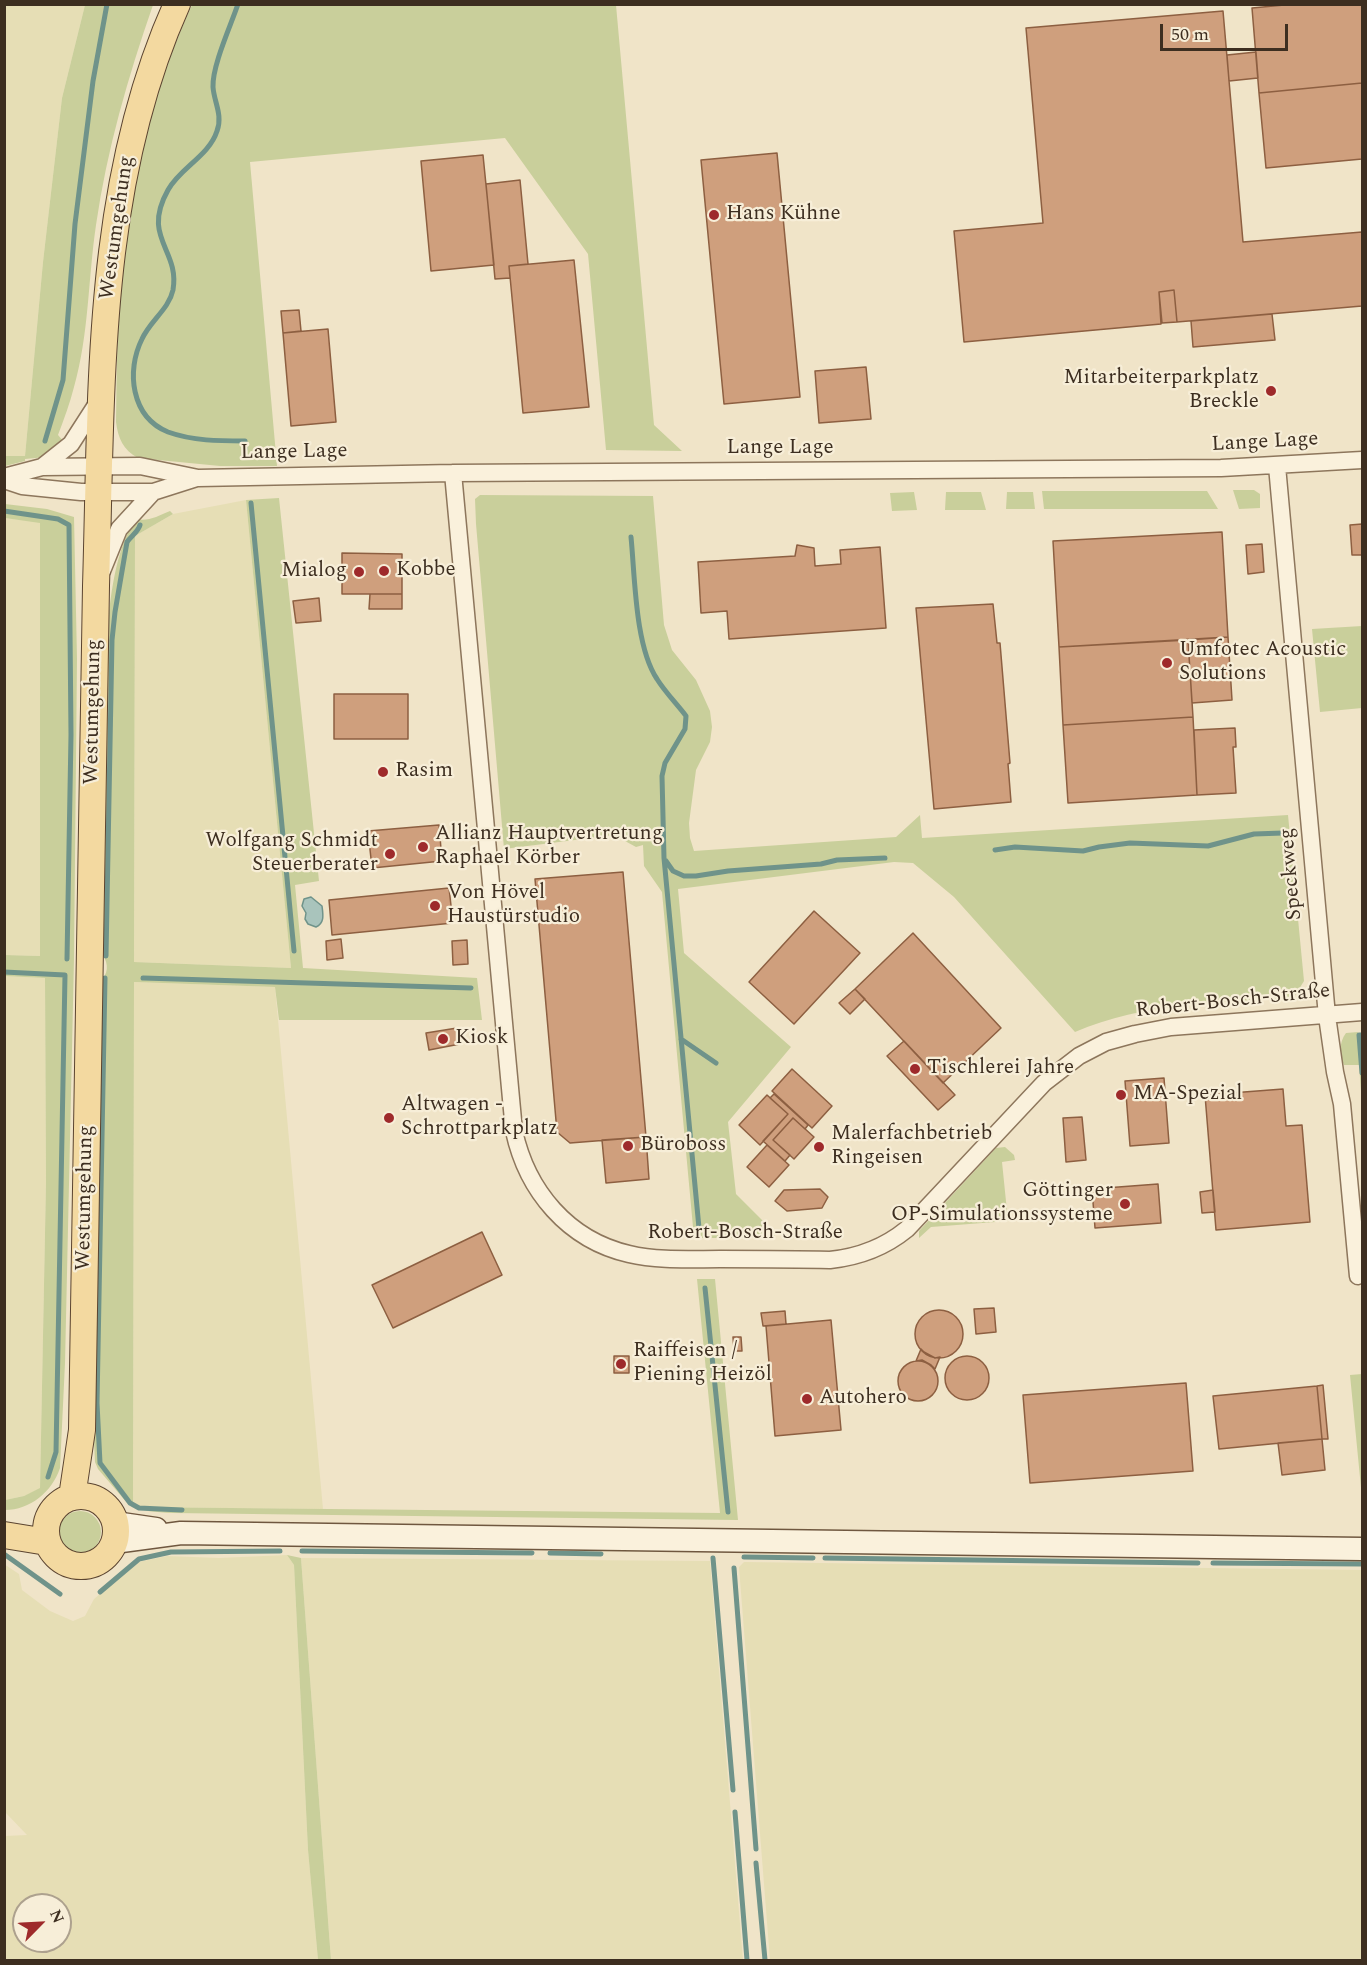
<!DOCTYPE html>
<html>
<head>
<meta charset="utf-8">
<style>
	body { margin:0 }
	#map { position:relative; width:1367px; height:1965px; overflow:hidden; background:#f0e4c8; font-family:Spectral,serif }
	canvas { display:block }
	.frame { position:absolute; inset:0; border:6px solid #3d2e20; pointer-events:none }
	.north { position:absolute; left:12px; top:1893px; width:60px; height:60px; box-sizing:border-box; background:#f7eed8; border:2px solid #ada18e; border-radius:50%; rotate:66deg; font-size:16px; font-weight:700; line-height:24px; text-align:center; color:#3d2e20 }
	.north::after { content:''; display:block; margin:auto; width:21px; height:27px; background:#9e2a2b; clip-path:polygon(50% 0,100% 100%,50% 72%,0 100%) }
	.scale { position:absolute; left:1160px; top:24px; width:128px; height:27px; box-sizing:border-box; border:3px solid #3d2e20; border-top:0; padding-left:8px; font-size:18px; line-height:21px; white-space:nowrap; color:#3d2e20; -webkit-text-stroke:4px #f7eed8; paint-order:stroke }
</style>
</head>
<body>
<div id="map">
<canvas width="1367" height="1965"></canvas>
<div class="frame"></div>
<div class="north">N</div>
<div class="scale">50 m</div>
</div>
<script>
const context = document.querySelector('canvas').getContext('2d');
context.lineJoin = 'round';
function fillPath(path, color) { context.fillStyle = color; context.fill(path, 'evenodd'); }
function strokePath(path, color, width, dash) { context.strokeStyle = color; context.lineWidth = width; context.lineCap = dash ? 'butt' : 'round'; context.setLineDash(dash || []); context.stroke(path); }
function write(font, color, halo, rows, align = 'center') {
  context.font = font + ' Spectral,serif'; context.lineWidth = 4.5; context.setLineDash([]); context.textBaseline = 'middle'; context.strokeStyle = halo; context.fillStyle = color; for (const [text, x, y, turn = 0] of rows) {
    context.save(); context.translate(x, y); context.rotate((+turn || 0) * Math.PI / 180); context.textAlign = isNaN(turn) ? turn : align; if (halo) context.strokeText(text, 0, 0); context.fillText(text, 0, 0); context.restore();
  }
}
fillPath(new Path2D(`
	M5 5H85L62 98 43 262 25 456H5Z
	M246 500 291 968 134 962 135 536 173 514Z
	M5 518 40 522V956L5 955Z
	M5 976 45 978 46 1182 40 1489 24 1496 5 1500Z
	M134 982 275 987 323 1509 133 1507Z
	M287 1555 294 1565 308 1850 318 1960H5V1836L27 1835 5 1812 4 1564 19 1574 22 1590 50 1611 73 1621 85 1616 94 1599 138 1562 167 1556 219 1558ZM24 1905H60V1941H24Z
	M301 1558 710 1561 743 1960H331Z
	M744 1562 1362 1570V1960H770L739 1567Z`), '#e6deb5');
fillPath(new Path2D(`
	M85 5H153C128 77 107 149 96 225 88 279 89 335 74 387 70 403 64 419 58 435L64 442 46 457 25 459V461L5 466V456H25L43 262 62 98Z
	M192 5H616L654 425 682 451 606 450 588 254 505 138 250 162 277 466H220L138 458C123 450 118 438 116 422 117 360 117 297 126 235 137 158 159 75 192 5Z
	M1233 490H1254L1260 494V508L1239 509Z
	M1042 491H1207L1218 509H1044Z
	M914 492 917 510 892 511 890 493Z
	M946 492H981L986 510H945Z
	M1007 492H1033L1035 509H1006Z
	M480 495 653 496 664 625 672 650 696 680 710 711 712 727 710 742 696 770 689 823 690 838 694 851 896 837 920 815 922 838 1288 815 1304 981 1294 997C1220 1003 1144 1002 1075 1032L954 897 913 863 894 862 678 889 684 953 791 1047 728 1122 736 1194 774 1232 775 1238H694L662 892 644 866 643 845 636 847 614 835 504 849 476 524 475 499Z
	M279 498 319 881 295 885 303 968 477 978 482 1020H279L275 987 134 982 133 1507 720 1513 697 1279H715L738 1520 172 1513C156 1512 142 1512 128 1504L98 1469 95 1462 92 1397 102 980C110 969 107 962 101 951 102 886 104 821 105 756 106 694 100 569 136 519 148 522 158 516 170 511L173 514 135 536 134 962 291 968 246 500Z
	M5 504 47 509 74 517 77 659 74 959 65 1363 60 1468C52 1492 30 1510 5 1510V1500L24 1496 40 1488 46 1182 45 978 4 976 5 955 40 956V523L5 518Z
	M1362 626V708L1320 712 1312 629Z
	M1358 1032 1359 1036H1362L1361 1040 1362 1104 1359 1065H1344C1339 1055 1339 1042 1346 1033Z
	M1005 1147 1014 1155 1015 1160 1002 1162 1008 1221 931 1227 919 1238V1231L996 1148Z
	M1362 1374V1498L1350 1375Z
	M59 1532a21 21 0 1 1 42 0a21 21 0 1 1-42 0Z
	M287 1555 301 1558 331 1960H318L308 1850 294 1565Z`), '#c9cf9b');
const water = new Path2D(`
	M311 897 322 906C323 914 325 923 316 927L308 924 305 919 306 913 302 906 304 899Z`);
fillPath(water, '#a9c4bc');
strokePath(water, '#6f938a', 1.5);
strokePath(new Path2D(`
	M238 4C231 25 212 66 213 87 214 102 223 115 217 131 209 156 180 168 168 190 141 238 180 249 173 290 169 309 150 321 142 339 126 371 131 417 168 432 193 441 219 441 245 441V449
	M45 441 63 380 75 224 93 81 107 4
	M251 503 294 951
	M4 511 58 519 69 525 71 735 67 959
	M631 537C635 577 635 646 657 679 665 692 677 704 686 716L685 729 665 763 662 776 664 858 699 1228
	M995 850 1015 847 1083 851 1099 847 1130 843 1208 846 1254 834 1283 833
	M666 861 673 871 684 876H696L728 871 821 864 837 860 885 858
	M106 956 112 640 115 612 127 542C131 536 138 532 140 525
	M4 972 65 975 56 1452 48 1477
	M105 978 97 1403 100 1463 130 1503 139 1508 182 1510
	M143 978 471 988
	M1362 1035H1359L1362 1073
	M681 1039 716 1063
	M705 1288 728 1512
	M302 1551 532 1553
	M550 1553 601 1554
	M4 1554 60 1594
	M744 1557 813 1558
	M713 1558 733 1790
	M825 1558 1198 1563
	M1213 1563 1362 1564
	M734 1568 756 1849
	M100 1592 139 1559 171 1552 280 1551
	M735 1812 747 1960
	M756 1863 765 1960`), '#6f938a', 5);
const building = new Path2D(`
	M1295 4H1362V83L1259 93 1252 8Z
	M1223 11 1243 242 1362 232V306L1177 322 1174 290 1159 292 1161 324 964 342 954 231 1043 223 1026 28Z
	M1256 52 1258 78 1229 81 1227 55Z
	M1362 83V159L1266 168 1259 93Z
	M777 153 800 397 724 404 701 160Z
	M483 155 494 265 431 271 421 161Z
	M520 180 528 264 509 266 510 278 495 279 486 184Z
	M574 260 589 407 523 413 509 266Z
	M1174 290 1177 322 1162 323 1159 292Z
	M299 310 301 331 283 333 281 311Z
	M1272 314 1275 340 1193 347 1191 321Z
	M328 329 336 422 291 426 283 333Z
	M866 367 871 419 819 423 815 371Z
	M1362 524V555H1352L1350 525Z
	M1222 532 1228 637 1059 647 1053 541Z
	M1262 544 1264 572 1248 574 1246 545Z
	M797 545 814 548 815 566 841 564 840 550 880 547 886 628 729 639 727 611 701 613 698 562 795 556Z
	M342 553 402 554V594H342Z
	M370 594H402V609H369Z
	M319 598 321 621 296 623 293 601Z
	M993 604 997 643H1000L1010 763 1008 764 1011 802 934 809 916 608Z
	M1228 637 1232 700 1192 703 1188 640Z
	M1188 640 1193 717 1063 725 1059 647Z
	M334 694H408V739H334Z
	M1193 717 1197 795 1068 803 1063 725Z
	M1235 728 1236 747H1233L1236 793 1197 795 1194 730Z
	M439 825 442 861 372 868 368 831Z
	M623 872 646 1137 570 1143 557 1132 535 879Z
	M449 888 453 923 332 935 329 900Z
	M814 911 860 953 794 1024 749 982Z
	M913 933 1001 1028 943 1083 855 989Z
	M341 939 343 958 327 960 326 941Z
	M467 940 468 964 453 965 452 941Z
	M855 989 865 999 850 1014 839 1003Z
	M457 1028 460 1044 429 1050 426 1033Z
	M904 1041 955 1095 938 1110 887 1056Z
	M792 1069 832 1106 812 1128 772 1091Z
	M1164 1078 1169 1143 1130 1146 1125 1081Z
	M1283 1089 1286 1126 1302 1125 1310 1222 1216 1230 1205 1095Z
	M774 1094 808 1125 805 1129 793 1118 773 1140 790 1155 785 1161 763 1141 788 1114 770 1098Z
	M767 1095 788 1114 760 1145 739 1125Z
	M1082 1117 1086 1160 1066 1162 1063 1118Z
	M793 1118 814 1137 794 1159 773 1140Z
	M646 1137 649 1179 606 1183 602 1140Z
	M767 1145 789 1165 769 1187 747 1167Z
	M1158 1184 1161 1223 1095 1228 1092 1189Z
	M820 1189 828 1197 822 1208 787 1211 775 1201 784 1190Z
	M1213 1190 1215 1212 1202 1213 1200 1192Z
	M482 1232 502 1275 393 1328 372 1285Z
	M994 1308 996 1332 976 1334 974 1309Z
	M915 1334a24 24 0 1 1 48 0a24 24 0 1 1-48 0Z
	M785 1311 786 1324 763 1326 761 1313Z
	M831 1320 841 1430 775 1436 766 1326Z
	M733 1337H741L742 1351H734Z
	M921 1349 924 1352 935 1358 940 1357 935 1369 931 1365 922 1360 916 1361Z
	M945 1378a22 22 0 1 1 44 0a22 22 0 1 1-44 0Z
	M614 1356H629V1373H614Z
	M898 1381a20 20 0 1 1 40 0a20 20 0 1 1-40 0Z
	M1186 1383 1193 1471 1030 1483 1023 1395Z
	M1323 1385 1328 1439H1322L1317 1386Z
	M1317 1386 1322 1439 1219 1449 1213 1396Z
	M1322 1439 1325 1470 1282 1475 1278 1443Z`);
fillPath(building, '#cf9f7d');
strokePath(building, '#8d5f41', 1.5);
const street = new Path2D(`
	M1277 466 1327 1016 1335 1072 1342 1104 1358 1276
	M42 467 71 444 100 399
	M453 473 514 1131C527 1191 568 1240 629 1254 658 1261 690 1259 720 1259 757 1259 793 1259 830 1260 859 1257 885 1247 907 1229L1044 1083 1079 1056 1106 1042 1135 1034 1171 1027 1362 1012
	M4 477 42 467 140 466 198 478 453 473 1221 468 1362 460
	M4 480 22 486 81 492H153L197 478
	M102 571 119 529 153 492`);
const secondary = new Path2D(`
	M115 1523 156 1529
	M114 1542 181 1533 1362 1549`);
const primary = new Path2D(`
	M46 1531a35 35 0 1 1 70 0a35 35 0 1 1-70 0Z
	M72 1497 82 1430 96 586C102 390 95 186 177 4
	M4 1535 47 1542`);
strokePath(street, '#8d765c', 19);
strokePath(secondary, '#6f573f', 25);
strokePath(primary, '#5b4430', 28);
strokePath(street, '#faf1dc', 16);
strokePath(secondary, '#faf1dc', 22);
strokePath(primary, '#f3d9a0', 26);
for (const [x, y, r, color] of [
	[714,215,6,"#9e2a2b"],
	[1271,391,6,"#9e2a2b"],
	[384,571,6,"#9e2a2b"],
	[359,572,6,"#9e2a2b"],
	[1167,663,6,"#9e2a2b"],
	[383,772,6,"#9e2a2b"],
	[423,847,6,"#9e2a2b"],
	[390,854,6,"#9e2a2b"],
	[435,906,6,"#9e2a2b"],
	[443,1039,6,"#9e2a2b"],
	[915,1069,6,"#9e2a2b"],
	[1121,1095,6,"#9e2a2b"],
	[389,1118,6,"#9e2a2b"],
	[628,1146,6,"#9e2a2b"],
	[819,1147,6,"#9e2a2b"],
	[1125,1204,6,"#9e2a2b"],
	[621,1364,6,"#9e2a2b"],
	[807,1399,6,"#9e2a2b"]
]) { const dot = new Path2D(); dot.arc(x, y, r, 0, 2 * Math.PI); context.fillStyle = color; context.fill(dot); strokePath(dot, '#f7eed8', 2); }
write('21px', '#3d2e20', '#f7eed8', [
	["Hans Kühne",726,215],
	["Mitarbeiterparkplatz",1259,379,"right"],
	["Breckle",1259,403,"right"],
	["Kobbe",396,571],
	["Mialog",347,572,"right"],
	["Umfotec Acoustic",1179,651],
	["Solutions",1179,675],
	["Rasim",395,772],
	["Allianz Hauptvertretung",435,835],
	["Raphael Körber",435,859],
	["Wolfgang Schmidt",378,842,"right"],
	["Steuerberater",378,866,"right"],
	["Von Hövel",447,894],
	["Haustürstudio",447,918],
	["Kiosk",455,1039],
	["Tischlerei Jahre",927,1069],
	["MA-Spezial",1133,1095],
	["Altwagen -",401,1106],
	["Schrottparkplatz",401,1130],
	["Malerfachbetrieb",831,1135],
	["Ringeisen",831,1159],
	["Büroboss",640,1146],
	["Göttinger",1113,1192,"right"],
	["OP-Simulationssysteme",1113,1216,"right"],
	["Raiffeisen /",633,1352],
	["Piening Heizöl",633,1376],
	["Autohero",819,1399]
], 'left');
write('21px', '#3d2e20', '#f7eed8', [
	["Westumgehung",118,228,-82],
	["Lange Lage",1265,443,-3],
	["Lange Lage",780,449],
	["Lange Lage",294,453,-1],
	["Westumgehung",94,712,-89],
	["Speckweg",1292,874,-95],
	["Robert-Bosch-Straße",1233,1002,-6],
	["Westumgehung",86,1198,-89],
	["Robert-Bosch-Straße",745,1234]
]);
</script>
</body>
</html>
